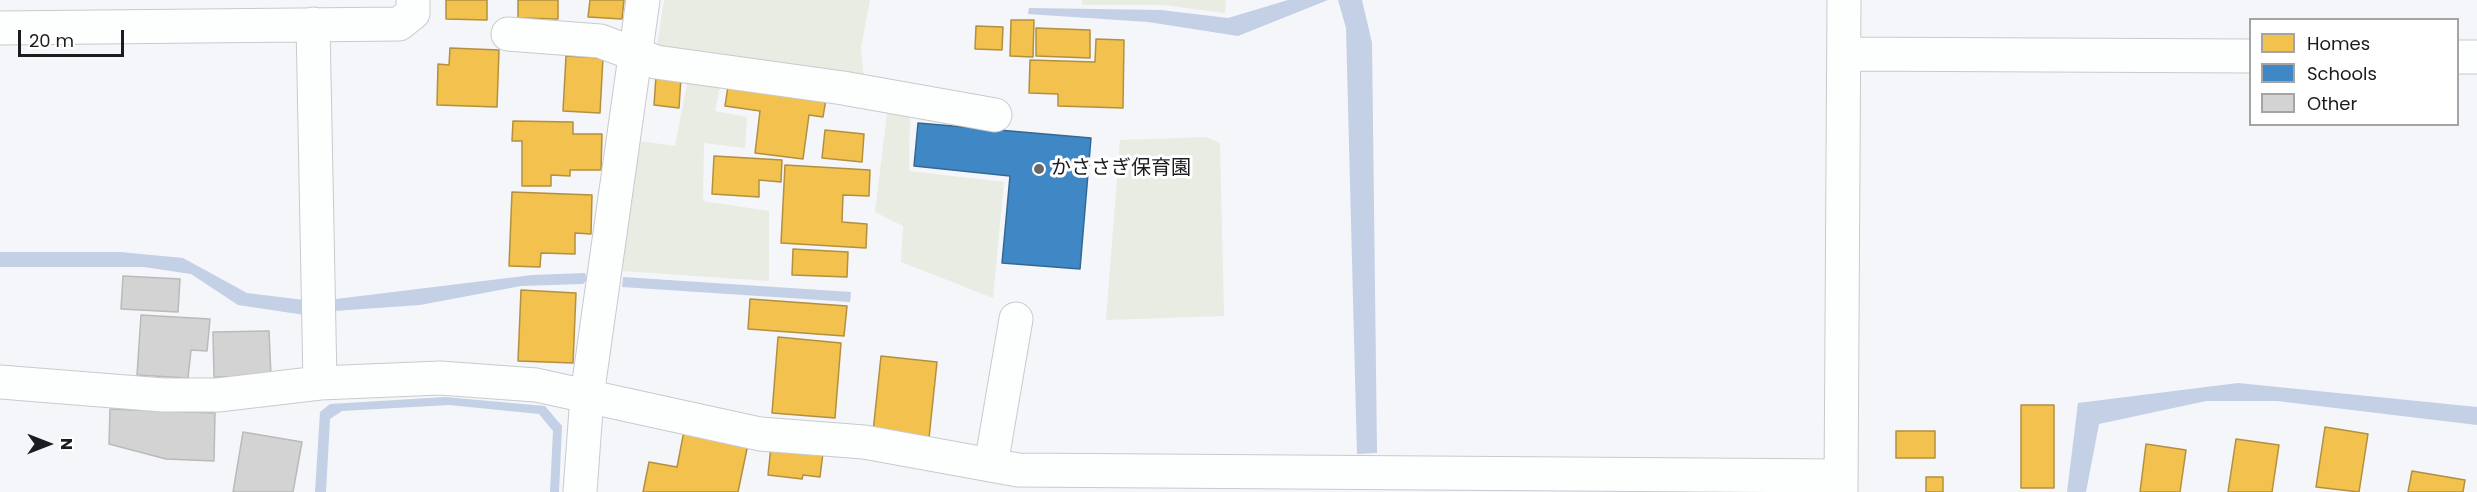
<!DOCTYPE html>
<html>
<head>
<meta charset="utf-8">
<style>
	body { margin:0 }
	#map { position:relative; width:2477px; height:492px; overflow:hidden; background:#f4f6fa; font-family:Poppins,sans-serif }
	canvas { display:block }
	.legend { position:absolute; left:2249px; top:18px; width:210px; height:108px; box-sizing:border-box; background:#fff; border:2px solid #a4a4a5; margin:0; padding:8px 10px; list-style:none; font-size:18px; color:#1b1c1f }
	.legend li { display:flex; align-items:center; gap:12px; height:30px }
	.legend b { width:30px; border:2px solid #a4a4a5 }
	.north { position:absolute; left:18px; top:414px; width:60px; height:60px; -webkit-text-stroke:4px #fff; paint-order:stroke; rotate:90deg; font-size:16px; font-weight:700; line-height:24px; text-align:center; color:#1b1c1f }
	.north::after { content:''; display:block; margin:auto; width:21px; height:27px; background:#1b1c1f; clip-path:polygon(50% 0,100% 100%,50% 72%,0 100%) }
	.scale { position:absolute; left:18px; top:30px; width:106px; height:27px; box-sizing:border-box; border:3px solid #1b1c1f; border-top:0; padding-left:8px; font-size:18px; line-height:21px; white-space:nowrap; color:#1b1c1f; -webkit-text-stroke:4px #fff; paint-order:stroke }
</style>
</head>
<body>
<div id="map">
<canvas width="2477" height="492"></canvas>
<ul class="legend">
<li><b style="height:16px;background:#f2c14e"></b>Homes</li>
<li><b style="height:16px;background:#3f88c5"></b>Schools</li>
<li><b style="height:16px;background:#d3d3d4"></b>Other</li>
</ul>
<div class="north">N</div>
<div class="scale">20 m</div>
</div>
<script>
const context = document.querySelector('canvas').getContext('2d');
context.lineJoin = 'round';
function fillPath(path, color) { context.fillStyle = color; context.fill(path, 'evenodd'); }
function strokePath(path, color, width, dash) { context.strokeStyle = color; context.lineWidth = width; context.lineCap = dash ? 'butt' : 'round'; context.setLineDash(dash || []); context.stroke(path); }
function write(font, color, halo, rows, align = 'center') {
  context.font = font + ' Poppins,"Noto Sans JP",sans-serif'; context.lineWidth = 6; context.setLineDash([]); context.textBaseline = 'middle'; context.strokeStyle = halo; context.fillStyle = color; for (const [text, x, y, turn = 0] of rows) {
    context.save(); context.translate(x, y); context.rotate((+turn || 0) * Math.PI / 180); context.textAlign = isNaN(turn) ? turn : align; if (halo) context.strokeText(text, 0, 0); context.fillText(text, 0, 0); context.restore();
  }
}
fillPath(new Path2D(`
	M664 0H870L861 47 864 79 656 52Z
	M1082 0H1226L1225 13 1163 5H1082Z
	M688 79 721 82 715 111 747 117 745 148 704 143 703 201 769 211V281L622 271 640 141 675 146Z
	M888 106 910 110 909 171 1004 182 993 298 901 262 903 226 875 212Z
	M1206 137 1220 143 1224 316 1106 320 1120 140Z`), '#e8ece2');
fillPath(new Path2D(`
	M1288 0H1328L1238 36 1148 22 1028 14 1029 8 1161 10 1228 18Z
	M1338 0H1362L1372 43 1377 453 1357 454 1346 28Z
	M0 252H120L183 258 247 293 304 300 305 315 238 305 191 274 144 267H0Z
	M585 273 587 280 583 284 521 286 420 305 334 311 336 299 532 275Z
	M623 277 851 292 850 302 622 287Z
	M2238 383 2477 407V425L2277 401H2206L2099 424 2086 492H2067L2078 403Z
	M445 397 545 406 562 426 559 492H550L553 431 539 414 449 405 342 411 330 419 326 492H315L320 412 330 404Z`), '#c3d0e5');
const homes = new Path2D(`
	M446 0H487V20L446 19Z
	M518 0H558V19L518 18Z
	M590 0H624L622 19 588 17Z
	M1011 20H1034L1033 57 1010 56Z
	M976 26 1003 27 1002 50 975 49Z
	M1036 28 1090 30V58L1036 56Z
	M1096 39 1124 40 1123 108 1058 106V94L1029 93 1030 60 1095 62Z
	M450 48 499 50 497 107 437 105 438 64 449 65Z
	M566 56 603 58 600 113 563 111Z
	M656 76 681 78 679 108 654 105Z
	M728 86 826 99 823 117 809 115 803 159 755 153 760 111 725 106Z
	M513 121 573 122V134H602L601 170H570V176L551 175V186H522V141H512Z
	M825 130 864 134 862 162 822 158Z
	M714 156 782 160 781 182 759 180V197L712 194Z
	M785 165 870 170 869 196 843 195 842 222 867 224 866 248 781 243Z
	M512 192 592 195 591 234 575 233V254L541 253 540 267 509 266Z
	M793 249 848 252 847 277 792 275Z
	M521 290 576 293 573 363 518 361Z
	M750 299 847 306 844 336 748 329Z
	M778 337 841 343 835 418 772 413Z
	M881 356 937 362 929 438 873 432Z
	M2021 405H2054V488H2021Z
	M2325 427 2368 434 2359 492 2316 487Z
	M684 431 748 444 738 492H643L649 462 677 467Z
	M1896 431H1935V458H1896Z
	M2236 439 2279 445 2272 492H2228Z
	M2146 444 2186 450 2180 492H2140Z
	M771 446 823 453 820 477 803 475 802 479 768 475Z
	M2412 471 2465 480 2463 492H2408Z
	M1926 477H1943V492H1926Z`);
fillPath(homes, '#f2c14e');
strokePath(homes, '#b29040', 1.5);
const schools = new Path2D(`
	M918 123 1091 138 1080 269 1002 263 1010 176 914 166Z`);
fillPath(schools, '#3f88c5');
strokePath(schools, '#346893', 1.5);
const building = new Path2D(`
	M123 276 180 279 178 312 121 309Z
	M141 315 210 319 207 351 191 350 188 378 137 375Z
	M269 331 271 376 214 377 213 332Z
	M110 409 215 413 214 461 166 459 109 444Z
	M243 432 302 442 293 492H233Z`);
fillPath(building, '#d3d3d4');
strokePath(building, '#b9baba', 1.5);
const minor = new Path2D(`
	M313 24 320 383
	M0 28 399 24 413 13V0
	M508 34 600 41 656 62 843 88 995 115
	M1844 54 2250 56
	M2458 57H2477
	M0 382 163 395H218L320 383 440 378 536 385 760 434 864 442 1018 470 1841 476
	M991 465 1016 319
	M580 492 587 396 643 0
	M1841 492 1844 0`);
strokePath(minor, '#c9cacd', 35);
strokePath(minor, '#fdfefe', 33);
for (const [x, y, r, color] of [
	[1039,169,6,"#67686c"]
]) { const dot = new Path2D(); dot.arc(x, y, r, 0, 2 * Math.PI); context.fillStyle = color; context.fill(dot); strokePath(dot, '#fff', 2); }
write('20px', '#1b1c1f', '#fff', [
	["かささぎ保育園",1051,169]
], 'left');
</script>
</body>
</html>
